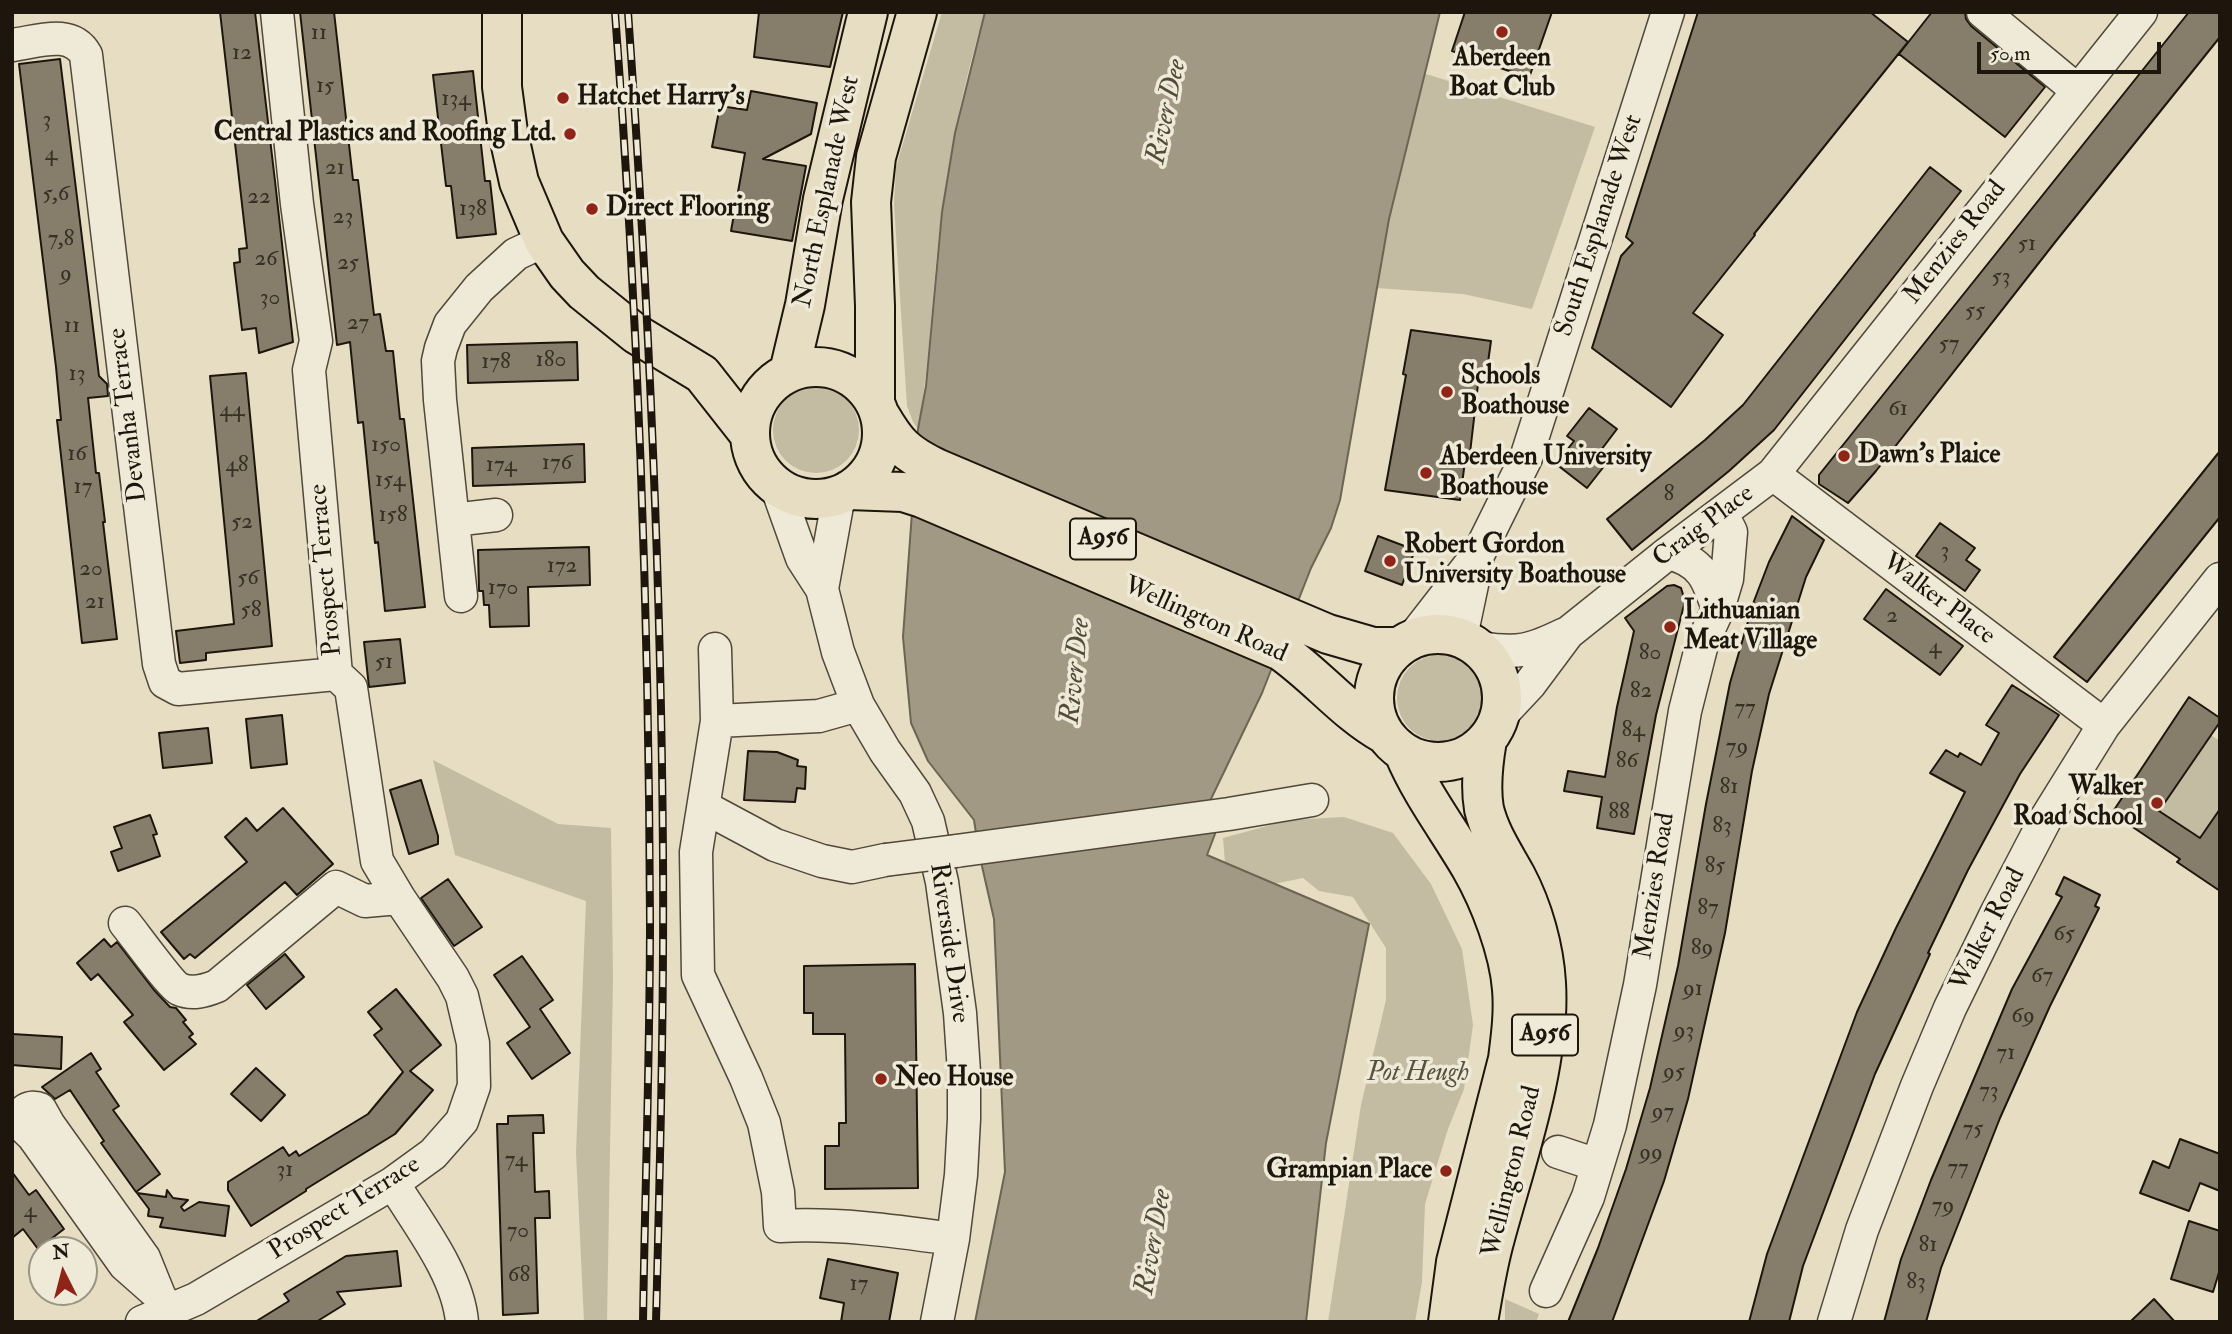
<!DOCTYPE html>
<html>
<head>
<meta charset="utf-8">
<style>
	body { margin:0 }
	#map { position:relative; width:2232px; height:1334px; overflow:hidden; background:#e6ddc2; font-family:"IM FELL Double Pica",serif }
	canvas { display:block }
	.frame { position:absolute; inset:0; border:14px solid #1e160c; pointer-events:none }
	.north { position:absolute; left:28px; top:1236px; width:70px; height:70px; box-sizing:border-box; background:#efe9d7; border:2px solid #9b9586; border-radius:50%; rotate:354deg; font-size:19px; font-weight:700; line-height:28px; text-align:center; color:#1e160c }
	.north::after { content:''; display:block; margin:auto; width:24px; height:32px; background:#8f2418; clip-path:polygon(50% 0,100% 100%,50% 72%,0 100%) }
	.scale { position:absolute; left:1977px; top:42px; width:184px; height:32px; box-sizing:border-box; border:4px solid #1e160c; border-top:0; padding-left:9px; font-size:21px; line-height:24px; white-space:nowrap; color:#1e160c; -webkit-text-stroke:5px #efe9d7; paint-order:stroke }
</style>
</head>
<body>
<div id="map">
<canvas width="2232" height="1334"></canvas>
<div class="frame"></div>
<div class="north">N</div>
<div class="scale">50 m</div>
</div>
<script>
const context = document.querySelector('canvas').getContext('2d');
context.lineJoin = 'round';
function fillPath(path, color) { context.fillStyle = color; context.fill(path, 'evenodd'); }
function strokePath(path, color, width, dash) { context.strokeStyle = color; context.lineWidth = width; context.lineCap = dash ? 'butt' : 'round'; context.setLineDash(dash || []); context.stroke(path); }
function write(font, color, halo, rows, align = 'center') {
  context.font = font + ' "IM FELL Double Pica",serif'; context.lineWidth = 7; context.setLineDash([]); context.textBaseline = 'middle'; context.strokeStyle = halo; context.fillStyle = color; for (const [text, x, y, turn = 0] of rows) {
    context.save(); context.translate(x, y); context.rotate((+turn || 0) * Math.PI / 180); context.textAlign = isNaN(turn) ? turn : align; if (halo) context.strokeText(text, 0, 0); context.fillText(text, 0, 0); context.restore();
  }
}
fillPath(new Path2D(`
	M942 12H985C965 77 951 144 942 211 932 283 931 357 918 429L913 422 907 406 894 204 896 167Z
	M1423 73 1595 127 1532 309 1463 294 1376 288 1389 219Z
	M773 430a43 43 0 1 1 86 0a43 43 0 1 1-86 0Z
	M1397 698a43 43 0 1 1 86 0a43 43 0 1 1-86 0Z
	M2211 735 2220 741V809L2200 838 2159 811Z
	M433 760 558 824 611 828 613 977 607 1322H584L576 1152 586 901 455 855Z
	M1344 817 1393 833 1431 884 1462 949 1473 1025 1464 1089 1448 1129 1425 1204 1422 1282 1415 1322H1328L1361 1105 1386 1000V948L1353 897 1319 891 1303 878 1274 884 1225 863 1223 838 1289 820Z
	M1505 1299 1539 1314 1536 1322H1505Z`), '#c4bba3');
const water = new Path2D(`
	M985 12H1440L1389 219 1340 500 1331 528 1311 568 1262 693 1210 801 1215 834 1207 855 1369 924 1326 1143 1306 1322H975L1005 1172 994 919 979 853 974 820 928 761 911 723 903 637 918 429 926 386 942 212 955 133Z`);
fillPath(water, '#a29984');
strokePath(water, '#6d6554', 2);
const building = new Path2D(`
	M220 12H255L275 181 293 342 259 353 256 328 242 330 235 272 234 263 240 262 239 249 247 248Z
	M300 12H334L353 180H358L374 315 380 314 386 351H393L400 419H404L425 607 385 611 378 542 375 543 363 422 358 423 350 342 337 345Z
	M759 12H843L830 67 754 57Z
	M1465 12H1552L1529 78 1452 51Z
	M1698 12H1870L1908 42 1754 234 1755 235 1693 313 1723 335 1671 407 1592 348 1621 256 1633 243 1626 237Z
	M1932 12H1965L1966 19 1971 26 2045 87 2005 137 1899 54Z
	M2189 12H2220V37L2056 241 1876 471 1848 503 1819 484V475Z
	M60 59 99 376 107 384 108 396 88 398 96 473H99L105 522H103L117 639 82 643 57 420H61L56 367 19 64Z
	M473 71 485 181H490L496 234 457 238 451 186H446L433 75Z
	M751 91 817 103 811 134 763 159 806 166 792 241 731 231 745 153 712 147 720 106 747 110Z
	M1930 167 1961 191 1774 430 1729 471 1632 550 1607 519 1705 440 1743 405Z
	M1411 330 1491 341 1485 384H1478L1470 453H1466L1460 500 1385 490 1406 375 1403 374Z
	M577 342 578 380 468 383 467 345Z
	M246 373 272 646 206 653V660L180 663 176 631 234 624 210 376Z
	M1589 408 1617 429 1595 458 1605 465 1587 488 1556 464 1574 441 1567 436Z
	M584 444 585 482 473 486 472 448Z
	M2220 451V517L2087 682 2054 657Z
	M1792 516 1824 540 1806 577 1769 694 1752 771 1725 933 1688 1099 1664 1181 1612 1322H1568L1598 1248 1626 1169 1650 1088 1678 966 1706 804 1730 683 1754 601 1769 562Z
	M1940 523 1975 548 1966 560 1980 570 1965 591 1916 556Z
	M1378 536 1415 550 1402 585 1365 571Z
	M589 547 590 585 528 587 529 626 490 627 489 605H484L483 591H479L478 550Z
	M1674 585 1681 588 1685 601 1656 715 1634 834 1597 828 1602 797 1564 791 1568 771 1605 777 1617 707 1634 631 1625 618 1667 586Z
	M1886 589 1963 646 1940 675 1864 619Z
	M400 639 405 683 369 687 364 642Z
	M2012 685 2059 715 2020 774 1968 870 1928 953 1930 954 1875 1074 1803 1266 1789 1322H1749L1767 1254 1857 1012 1896 928 1965 792 1930 773 1946 750 1958 757 1960 753 1981 765 1999 733 1986 725Z
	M2189 697 2220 718V722L2159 811 2200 838 2220 809V891L2177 862 2180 859 2112 813Z
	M282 715 287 764 251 768 246 719Z
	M208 728 212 763 163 768 159 733Z
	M748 751 777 752 798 760 797 766 806 767 805 789 797 788 795 802 744 800Z
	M421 780 438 836V844L409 854 390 790Z
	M283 808 333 864 297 895 285 882 195 958 190 954 184 959 161 932 247 862 225 837 246 818 257 831Z
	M150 815 157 834 153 835 160 856 118 871 111 852 122 848 114 827Z
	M2064 877 2100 895 2095 906 2099 908 2050 1006 2000 1118 1941 1268 1926 1322H1884L1901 1259 1931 1180 2012 989 2062 897 2056 894Z
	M448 879 482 927 454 946 421 898Z
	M104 939 111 947 117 942 154 990 170 1007 176 1008 186 1020 183 1022 193 1034 189 1037 196 1044 164 1070 124 1022 133 1015 98 974 91 980 77 963Z
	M285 954 304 977 266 1009 247 985Z
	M522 956 553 1000 540 1009 570 1053 532 1079 507 1043 530 1027 494 975Z
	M915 964 918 1188 825 1189V1146H839V1123H846L845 1034H813V1013H804V966Z
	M396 989 441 1045 410 1071 433 1090 395 1134 306 1189V1191L251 1226 228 1190V1182L283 1147 289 1156 296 1151 299 1156 368 1114 403 1072 374 1035 382 1029 368 1012Z
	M12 1034 62 1037 61 1069 12 1065Z
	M91 1053 101 1069 96 1072 119 1106 113 1110 160 1174 136 1192 101 1143 104 1141 70 1090 55 1099 42 1087Z
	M256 1068 285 1095 261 1121 231 1094Z
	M543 1115 544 1133H533L535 1192 549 1191 550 1218H535L538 1313 503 1315 497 1124H508V1116Z
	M2180 1139 2220 1154V1191L2200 1183 2189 1211 2140 1193 2153 1161 2169 1168Z
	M12 1172 29 1195 36 1190 64 1229 38 1249 23 1229 12 1238Z
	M167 1190 173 1198 188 1200 181 1207 184 1211 199 1202 229 1206 225 1236 160 1227 163 1218 148 1216 149 1209 137 1193 166 1197Z
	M2189 1221 2220 1231V1269L2213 1292 2171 1279Z
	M397 1251 401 1286 337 1292 345 1304 316 1322H255L289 1301 284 1294 346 1256Z
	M828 1259 898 1273 889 1322H841L844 1303 820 1298Z
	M2154 1299 2175 1322H2130Z`);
fillPath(building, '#867d6b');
strokePath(building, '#1e160c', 2);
const minor = new Path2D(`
	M1983 12 2077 90
	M12 45C37 42 71 28 86 55L159 664 165 682 178 689 336 674
	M1773 474 2104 725
	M776 485 802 558 822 589 838 652 858 705 885 751 915 793 928 821 942 882 960 1013 964 1072V1119L961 1175 953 1239 937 1322
	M453 520 496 515
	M1668 553C1702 561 1708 579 1718 609
	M822 589 839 495
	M461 596 440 400 438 361 441 348 450 324 479 288 516 254 544 241
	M1461 637 1477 561
	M1412 639 1479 553 1526 458 1668 12
	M1480 648C1518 654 1530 651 1565 634
	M715 649 717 721 696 852 698 975 746 1078 764 1123 778 1192 780 1226C839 1223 895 1231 953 1239
	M1500 716 1530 684 1568 633 1668 553 1773 474 2141 12
	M717 721 819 716 858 705
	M704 807 775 845 822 861 852 867 885 860
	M956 851 1229 814 1312 800
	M125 923C134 934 170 984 179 989 192 995 205 991 217 986L336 887 365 901 399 898
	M1558 1152 1597 1165
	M393 1183C418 1224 458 1274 462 1322
	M1546 1291 1588 1197 1610 1125 1640 985 1685 711 1702 644 1718 609 1727 579 1731 532 1722 514
	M159 1295 125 1265 33 1136C29 1132 23 1128 22 1122 19 1110 31 1105 40 1109L49 1125 144 1258 159 1295 168 1311
	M142 1322 196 1299 393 1183 433 1154 462 1121 474 1086 473 1043 462 996 453 978 399 898 377 861 351 688 336 674 309 370 316 341 297 204 277 12
	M1834 1322 1862 1230 1917 1086 1950 1008 1997 912 2045 820 2104 725 2220 579`);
const major = new Path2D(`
	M502 12V87L508 132 519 182 544 241 567 274 584 292 636 334 702 374 750 435
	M750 433a66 66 0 1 1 132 0a66 66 0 1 1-132 0Z
	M789 372 805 305 823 199 868 12
	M875 402V306L871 202 876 157 917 12
	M880 415C897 444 905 453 936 468L1328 634 1373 647H1398
	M849 490 903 492 922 498 1281 651C1318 677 1345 712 1384 734
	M1374 698a64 64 0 1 1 128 0a64 64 0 1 1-128 0Z
	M1404 753C1421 794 1449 830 1471 868 1490 901 1509 951 1512 989 1514 1013 1511 1035 1508 1059L1456 1262 1448 1322
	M1478 1322C1483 1294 1487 1266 1495 1238 1516 1160 1551 1064 1546 983 1544 948 1533 908 1516 876 1504 854 1490 834 1484 809 1480 786 1483 763 1487 740`);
strokePath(minor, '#50483a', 35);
strokePath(major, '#1e160c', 42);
strokePath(minor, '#efe9d7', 32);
strokePath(major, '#e6ddc2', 38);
const rail = new Path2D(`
	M615 12C638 314 649 617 650 920 650 1054 645 1188 643 1322
	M628 12C648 292 661 573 663 854 664 1010 660 1166 656 1322`);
strokePath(rail, '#1e160c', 8);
strokePath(rail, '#efe9d7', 5, [16]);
const minorBridge = new Path2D(`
	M885 860 956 851`);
strokePath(minorBridge, '#50483a', 35, []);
strokePath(minorBridge, '#efe9d7', 32);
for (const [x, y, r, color] of [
	[1502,32,7,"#8f2418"],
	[563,98,7,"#8f2418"],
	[570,134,7,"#8f2418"],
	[592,209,7,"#8f2418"],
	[1447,392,7,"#8f2418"],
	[1844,456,7,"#8f2418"],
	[1426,473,7,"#8f2418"],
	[1390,561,7,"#8f2418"],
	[1670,627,7,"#8f2418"],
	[2157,803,7,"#8f2418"],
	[881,1079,7,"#8f2418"],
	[1446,1171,7,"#8f2418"]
]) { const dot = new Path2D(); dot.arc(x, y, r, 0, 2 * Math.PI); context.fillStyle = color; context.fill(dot); strokePath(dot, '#efe9d7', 2.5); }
write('23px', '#383024', null, [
	["11",319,34],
	["12",242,54],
	["15",325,87],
	["134",456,100],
	["3",47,121],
	["4",51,155],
	["21",335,169],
	["5,6",56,195],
	["22",259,198],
	["138",473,210],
	["23",343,218],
	["7,8",61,240],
	["51",2027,245],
	["26",266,260],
	["25",348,264],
	["9",66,275],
	["53",2001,278],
	["30",270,299],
	["55",1975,312],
	["27",358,324],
	["11",72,327],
	["57",1949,345],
	["180",551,361],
	["178",496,363],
	["13",77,375],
	["61",1898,410],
	["44",232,411],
	["150",386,446],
	["16",77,455],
	["176",557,464],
	["48",237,466],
	["174",501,466],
	["154",390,481],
	["17",83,488],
	["8",1669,495],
	["158",393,516],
	["52",242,523],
	["3",1945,552],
	["172",562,567],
	["20",91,570],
	["56",248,579],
	["170",503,589],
	["21",95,603],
	["58",251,611],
	["2",1892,617],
	["4",1935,648],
	["80",1650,654],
	["51",384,663],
	["82",1641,692],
	["77",1745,709],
	["84",1633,731],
	["79",1737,748],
	["86",1627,762],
	["81",1729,788],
	["88",1619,813],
	["83",1722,827],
	["85",1715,867],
	["87",1708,909],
	["65",2064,935],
	["89",1702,949],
	["67",2042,977],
	["91",1693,990],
	["69",2023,1017],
	["93",1684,1032],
	["71",2006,1054],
	["95",1674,1073],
	["73",1989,1092],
	["97",1663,1113],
	["75",1973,1130],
	["99",1651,1154],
	["74",516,1161],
	["77",1958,1169],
	["31",285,1171],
	["79",1943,1207],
	["4",30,1212],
	["70",518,1232],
	["81",1928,1246],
	["68",519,1276],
	["83",1916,1283],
	["17",859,1285]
]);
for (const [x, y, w] of [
	[1103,539,66],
	[1545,1035,66]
]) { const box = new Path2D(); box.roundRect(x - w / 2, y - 20.5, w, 41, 5); context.fillStyle = '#efe9d7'; context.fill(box); strokePath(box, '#1e160c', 2); }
write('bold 24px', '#1e160c', null, [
	["A956",1103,539],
	["A956",1545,1035]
]);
write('bold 26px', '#1e160c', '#efe9d7', [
	["Aberdeen",1502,59,"center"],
	["Boat Club",1502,89,"center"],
	["Hatchet Harry's",577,98],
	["Central Plastics and Roofing Ltd.",556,134,"right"],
	["Direct Flooring",606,209],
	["Schools",1461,377],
	["Boathouse",1461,407],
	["Dawn's Plaice",1858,456],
	["Aberdeen University",1440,458],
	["Boathouse",1440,488],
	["Robert Gordon",1404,546],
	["University Boathouse",1404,576],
	["Lithuanian",1684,612],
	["Meat Village",1684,642],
	["Walker",2143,788,"right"],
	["Road School",2143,818,"right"],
	["Neo House",895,1079],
	["Grampian Place",1432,1171,"right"]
], 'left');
write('26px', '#1e160c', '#efe9d7', [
	["North Esplanade West",828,192,-78],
	["South Esplanade West",1600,226,-72],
	["Menzies Road",1956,243,-52],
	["Devanha Terrace",129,415,-97],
	["Craig Place",1704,527,-37],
	["Prospect Terrace",327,570,-95],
	["Walker Place",1938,600,37],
	["Wellington Road",1205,621,24],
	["Menzies Road",1656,886,-81],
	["Walker Road",1989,930,-63],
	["Riverside Drive",948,943,82],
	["Wellington Road",1513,1172,-76],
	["Prospect Terrace",345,1209,-32]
]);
write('italic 26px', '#585041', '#efe9d7', [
	["Pot Heugh",1418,1074]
]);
write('italic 28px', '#534a3c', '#efe9d7', [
	["River Dee",1168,112,-78],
	["River Dee",1077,671,-84],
	["River Dee",1155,1242,-80]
]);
</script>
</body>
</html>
